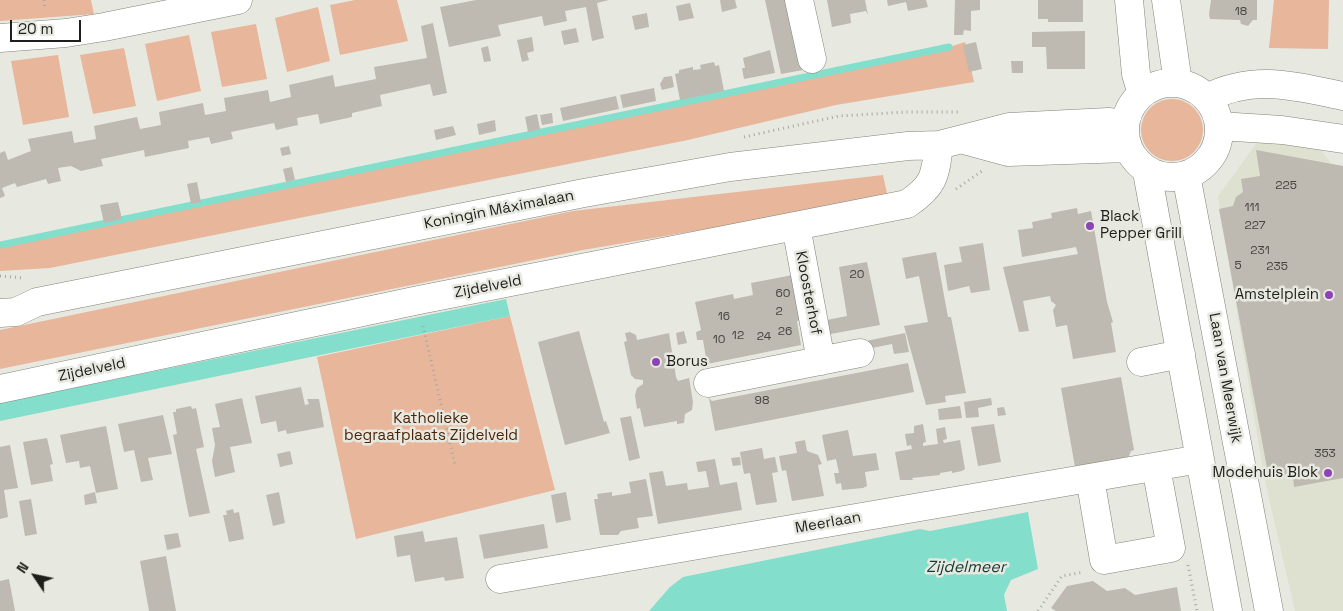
<!DOCTYPE html>
<html>
<head>
<meta charset="utf-8">
<style>
	body { margin:0 }
	#map { position:relative; width:1343px; height:611px; overflow:hidden; background:#e7e9e0; font-family:"Space Grotesk",sans-serif }
	canvas { display:block }
	.north { position:absolute; left:10px; top:551px; width:50px; height:50px; -webkit-text-stroke:4px #e7e9e0; paint-order:stroke; rotate:304deg; font-size:14px; font-weight:700; line-height:20px; text-align:center; color:#1e1e1b }
	.north::after { content:''; display:block; margin:auto; width:18px; height:22px; background:#1e1e1b; clip-path:polygon(50% 0,100% 100%,50% 72%,0 100%) }
	.scale { position:absolute; left:10px; top:20px; width:71px; height:22px; box-sizing:border-box; border:2px solid #1e1e1b; border-top:0; padding-left:6px; font-size:15px; line-height:18px; white-space:nowrap; color:#1e1e1b; -webkit-text-stroke:4px #e7e9e0; paint-order:stroke }
</style>
</head>
<body>
<div id="map">
<canvas width="1343" height="611"></canvas>
<div class="north">N</div>
<div class="scale">20 m</div>
</div>
<script>
const context = document.querySelector('canvas').getContext('2d');
context.lineJoin = 'round';
function fillPath(path, color) { context.fillStyle = color; context.fill(path, 'evenodd'); }
function strokePath(path, color, width, dash) { context.strokeStyle = color; context.lineWidth = width; context.lineCap = dash ? 'butt' : 'round'; context.setLineDash(dash || []); context.stroke(path); }
function write(font, color, halo, rows, align = 'center') {
  context.font = font + ' "Space Grotesk",sans-serif'; context.lineWidth = 5; context.setLineDash([]); context.textBaseline = 'middle'; context.strokeStyle = halo; context.fillStyle = color; for (const [text, x, y, turn = 0] of rows) {
    context.save(); context.translate(x, y); context.rotate((+turn || 0) * Math.PI / 180); context.textAlign = isNaN(turn) ? turn : align; if (halo) context.strokeText(text, 0, 0); context.fillText(text, 0, 0); context.restore();
  }
}
fillPath(new Path2D(`
	M1264 133 1310 138 1332 164 1343 166V611H1295L1264 477 1218 196Z`), '#dee1d0');
fillPath(new Path2D(`
	M0 0H91L94 14 0 21Z
	M355 0H397L408 41 340 55 330 5Z
	M1274 0H1329L1328 49 1269 48Z
	M318 7 330 61 287 72 275 18Z
	M256 24 267 79 222 87 211 32Z
	M189 35 201 91 157 101 145 44Z
	M965 42 974 82 836 105 688 140 50 268 0 271V245L949 47Z
	M124 48 136 106 93 114 80 55Z
	M58 55 69 117 23 125 11 61Z
	M1141 130a31 31 0 1 1 62 0a31 31 0 1 1-62 0Z
	M883 175 888 198 583 250 0 369V330L573 211Z
	M510 316 555 490 356 539 317 357Z`), '#e7b69b');
fillPath(new Path2D(`
	M506 299 510 316 0 421V403Z
	M1028 512 1038 569 1011 580 1004 595 1007 611H649L670 587 683 577 920 529 930 531Z`), '#83decc');
strokePath(new Path2D(`
	M0 245 949 47`), '#83decc', 7);
fillPath(new Path2D(`
	M476 0H609L597 3 604 38 592 41 586 7 565 11 567 21 544 26 542 16 498 25 501 36 449 47 440 7Z
	M720 0H735L737 8 722 12Z
	M765 0H789L803 70 781 74Z
	M827 0H865L868 15 866 11 850 14 851 23 832 27Z
	M887 0H926L928 7 908 11 906 2 888 6Z
	M955 0H980V10L971 11V31L964 30 963 35H954Z
	M1038 0H1083V22H1048V19H1038Z
	M1211 0H1257V20H1253L1248 26 1241 24 1240 20 1210 19 1209 14Z
	M690 3 694 18 679 21 676 6Z
	M647 13 649 27 635 30 632 16Z
	M433 23 447 93 433 96 430 84 380 95 382 106 352 113V117L320 124 318 114 297 118 298 125 276 130 274 123 231 132 233 139 211 144 209 137 188 141 189 148 145 157 144 150 101 159 103 166 81 171 71 166 58 168 61 181 48 184 46 179 17 187 15 183 2 188 5 196 0 198V153L5 151 8 160 31 151 28 139 72 131 74 143 96 139 94 126 137 117 140 129 161 125 159 112 203 103 205 115 226 111 224 98 268 90 270 102 291 97 289 85 333 75 335 87 376 79 374 67 427 58 421 26Z
	M576 28 579 42 564 45 561 31Z
	M1085 31V69H1047L1046 47H1032V32Z
	M532 37 534 51 527 53 529 60 522 62 517 40Z
	M976 42 982 69 969 72 963 45Z
	M488 46 491 61 484 62 481 48Z
	M770 50 775 73 744 79 742 68H745L743 58Z
	M1011 61H1023V73H1012Z
	M714 62 715 66 719 65 724 91 680 100 675 74 679 73V70L693 67V70L701 69 700 65Z
	M672 76 674 87 662 90 660 84 664 77Z
	M654 88 656 101 623 108 620 95Z
	M616 96 619 109 563 121 560 108Z
	M552 113 553 123 542 125 540 115Z
	M537 114 540 129 528 132 525 117Z
	M495 120 496 131 479 135 477 124Z
	M453 126 456 135 436 140 434 130Z
	M289 146 291 154 282 156 280 148Z
	M1256 150 1343 166V478L1294 487 1293 477 1282 475 1277 466 1267 468 1219 209 1233 206 1236 197 1243 192 1241 179 1260 176Z
	M292 167 295 180 286 182 283 169Z
	M197 182 201 202 191 204 187 184Z
	M118 202 122 219 104 223 100 205Z
	M1077 208 1078 214 1091 211 1107 302 1113 322 1111 323 1116 352 1073 359 1067 325 1056 327 1053 310 1056 305 1051 301 1050 296 1023 301 1029 331 1019 332 1003 267 1078 254 1076 247 1022 257 1018 230 1033 228 1032 222 1052 218 1051 213Z
	M983 243 990 290 971 293 969 286 948 291 944 265 962 262 959 247Z
	M936 252 948 317H951L966 393 945 396 946 402 926 405 904 326 928 322 919 276 906 279 902 258Z
	M867 262 880 325 825 335 822 321 847 316 839 267Z
	M798 274 802 320 797 321 801 345 707 364 703 340H697L696 332 701 330 695 302 733 294 734 299 753 295 751 283Z
	M579 331 604 422 606 421 610 433 565 445 538 342Z
	M684 331 687 343 678 345 676 333Z
	M630 332 636 335 637 340 669 333 676 377 678 381 689 378 693 402 692 410 685 414 684 423 677 424V421L644 427 640 408 637 409 635 395 637 388 643 384V380L635 379 631 375 624 342 627 341 625 333Z
	M905 333 909 352 894 354 892 344 862 350 861 342Z
	M908 363 914 392 715 431 709 398 712 401Z
	M1121 377 1134 450 1131 451 1128 458 1075 467 1061 388Z
	M301 387 305 405 309 404 307 399H319L324 427 287 434 286 430 278 432 276 421 261 424 255 396Z
	M242 398 252 443 230 447 235 472 215 477 212 461 215 445 212 428 220 427 215 404Z
	M991 398 992 405 978 408 979 417 966 418 964 402Z
	M191 406 192 409 196 408 204 447 196 449 210 513 189 517 173 435 177 434 173 412H176V409Z
	M960 406 962 418 939 420 938 409Z
	M1004 407 1006 415 998 416 997 408Z
	M163 415 172 454 148 458 153 480 141 482 134 450 124 452 118 424Z
	M631 416 640 458 629 461 620 418Z
	M923 424 926 442 923 443V446L938 444 936 429 945 427 947 439 943 440 944 443 960 440 965 469 962 471 952 473V471L940 473V475L912 478 913 480H900L895 452 912 449 911 445 907 446 905 434 914 433V426Z
	M994 424 1001 462 978 466 971 427Z
	M106 426 118 489 96 493 90 466 80 468 79 461 66 463 60 435Z
	M848 430 853 456 876 453 879 470 865 472 867 486 863 488 842 490 841 483 836 484 834 473H839L836 459 827 461 822 435Z
	M47 438 53 464 50 465 53 481 31 485 23 442Z
	M805 440 807 451 818 455 821 462 822 464 818 465 824 496 792 501 786 470 782 471 779 456 797 453 795 442Z
	M10 445 18 488 4 490 8 517 0 519V447Z
	M762 448 764 459 775 457 778 472 772 473 777 502 756 505 750 473 744 474 740 452Z
	M290 451 293 464 280 467 277 454Z
	M740 457 741 465 733 466 731 458Z
	M715 459 720 485 737 482 742 510 658 524 649 473 663 471 666 486 687 483 688 490 709 487 706 471 698 472 696 462Z
	M646 479 653 516 637 518 639 528 621 531 618 535H600L594 499H598L597 494 612 492V496L631 493 629 482Z
	M95 492 97 503 85 505 84 495Z
	M279 492 285 523 273 526 266 495Z
	M566 492 571 520 556 523 551 495Z
	M31 499 37 534 25 536 19 501Z
	M233 509 234 513 239 512 244 539 229 542 223 515H227L226 511Z
	M544 524 548 548 484 559 479 535Z
	M423 531 425 542 457 537 464 578 445 581 444 577 415 582 410 555 397 557 394 536Z
	M178 533 181 547 167 550 164 535Z
	M166 556 176 611H149L140 561Z
	M9 579 15 611H0V581Z
	M1093 581 1107 591 1125 588 1135 595 1177 587 1181 611H1056L1051 608 1067 586Z`), '#beb9b1');
const minor = new Path2D(`
	M799 0 812 59
	M1129 0 1136 74 1142 94
	M1166 0 1178 83
	M0 38 66 33 104 27 238 0
	M1125 130a47 47 0 1 1 94 0a47 47 0 1 1-94 0Z
	M1207 98C1254 74 1294 86 1343 96
	M1219 126 1282 130 1343 139
	M964 140 1008 152 1128 148
	M1147 172 1228 611
	M1186 175 1269 611
	M796 226 821 361
	M0 313 16 312 37 302 584 193 730 167 908 146 939 145 1009 127 1108 122 1125 124
	M1141 362 1181 354
	M708 383 860 353
	M0 389 419 300 907 204C934 186 935 177 939 145
	M1090 478 1104 560 1171 548 1156 467
	M500 579 1200 459`);
strokePath(minor, '#82837b', 29);
strokePath(new Path2D(`
	M44 0 45 9
	M744 137 839 116 906 112H958
	M956 189 982 171
	M0 276 24 278
	M423 326 455 465
	M1188 565 1197 611
	M1038 611 1062 576 1084 572`), '#a7a8a1', 3, [1, 4]);
strokePath(minor, '#fff', 28);
for (const [x, y, r, color] of [
	[1090,226,5,"#8c43b5"],
	[1329,295,5,"#8c43b5"],
	[656,362,5,"#8c43b5"],
	[1328,473,5,"#8c43b5"]
]) { const dot = new Path2D(); dot.arc(x, y, r, 0, 2 * Math.PI); context.fillStyle = color; context.fill(dot); strokePath(dot, '#e7e9e0', 2); }
write('12px', '#464540', null, [
	["18",1241,12],
	["225",1286,186],
	["111",1252,208],
	["227",1255,226],
	["231",1260,251],
	["5",1238,266],
	["235",1277,267],
	["20",857,275],
	["60",783,294],
	["2",779,312],
	["16",724,317],
	["26",785,332],
	["12",738,336],
	["24",764,337],
	["10",719,340],
	["98",762,401],
	["353",1325,454]
]);
write('15px', '#1e1e1b', '#e7e9e0', [
	["Koningin Máximalaan",499,210,-11],
	["Zijdelveld",488,287,-11],
	["Kloosterhof",808,293,79],
	["Zijdelveld",92,370,-12],
	["Laan van Meerwijk",1225,378,80],
	["Meerlaan",828,523,-10]
]);
write('15px', '#1e1e1b', '#e7e9e0', [
	["Black",1100,217],
	["Pepper Grill",1100,234],
	["Amstelplein",1319,295,"right"],
	["Borus",666,362],
	["Modehuis Blok",1318,473,"right"]
], 'left');
write('15px', '#4e2409', '#e7e9e0', [
	["Katholieke",431,419],
	["begraafplaats Zijdelveld",431,436]
]);
write('italic 16px', '#103b34', '#e7e9e0', [
	["Zijdelmeer",966,568]
]);
</script>
</body>
</html>
